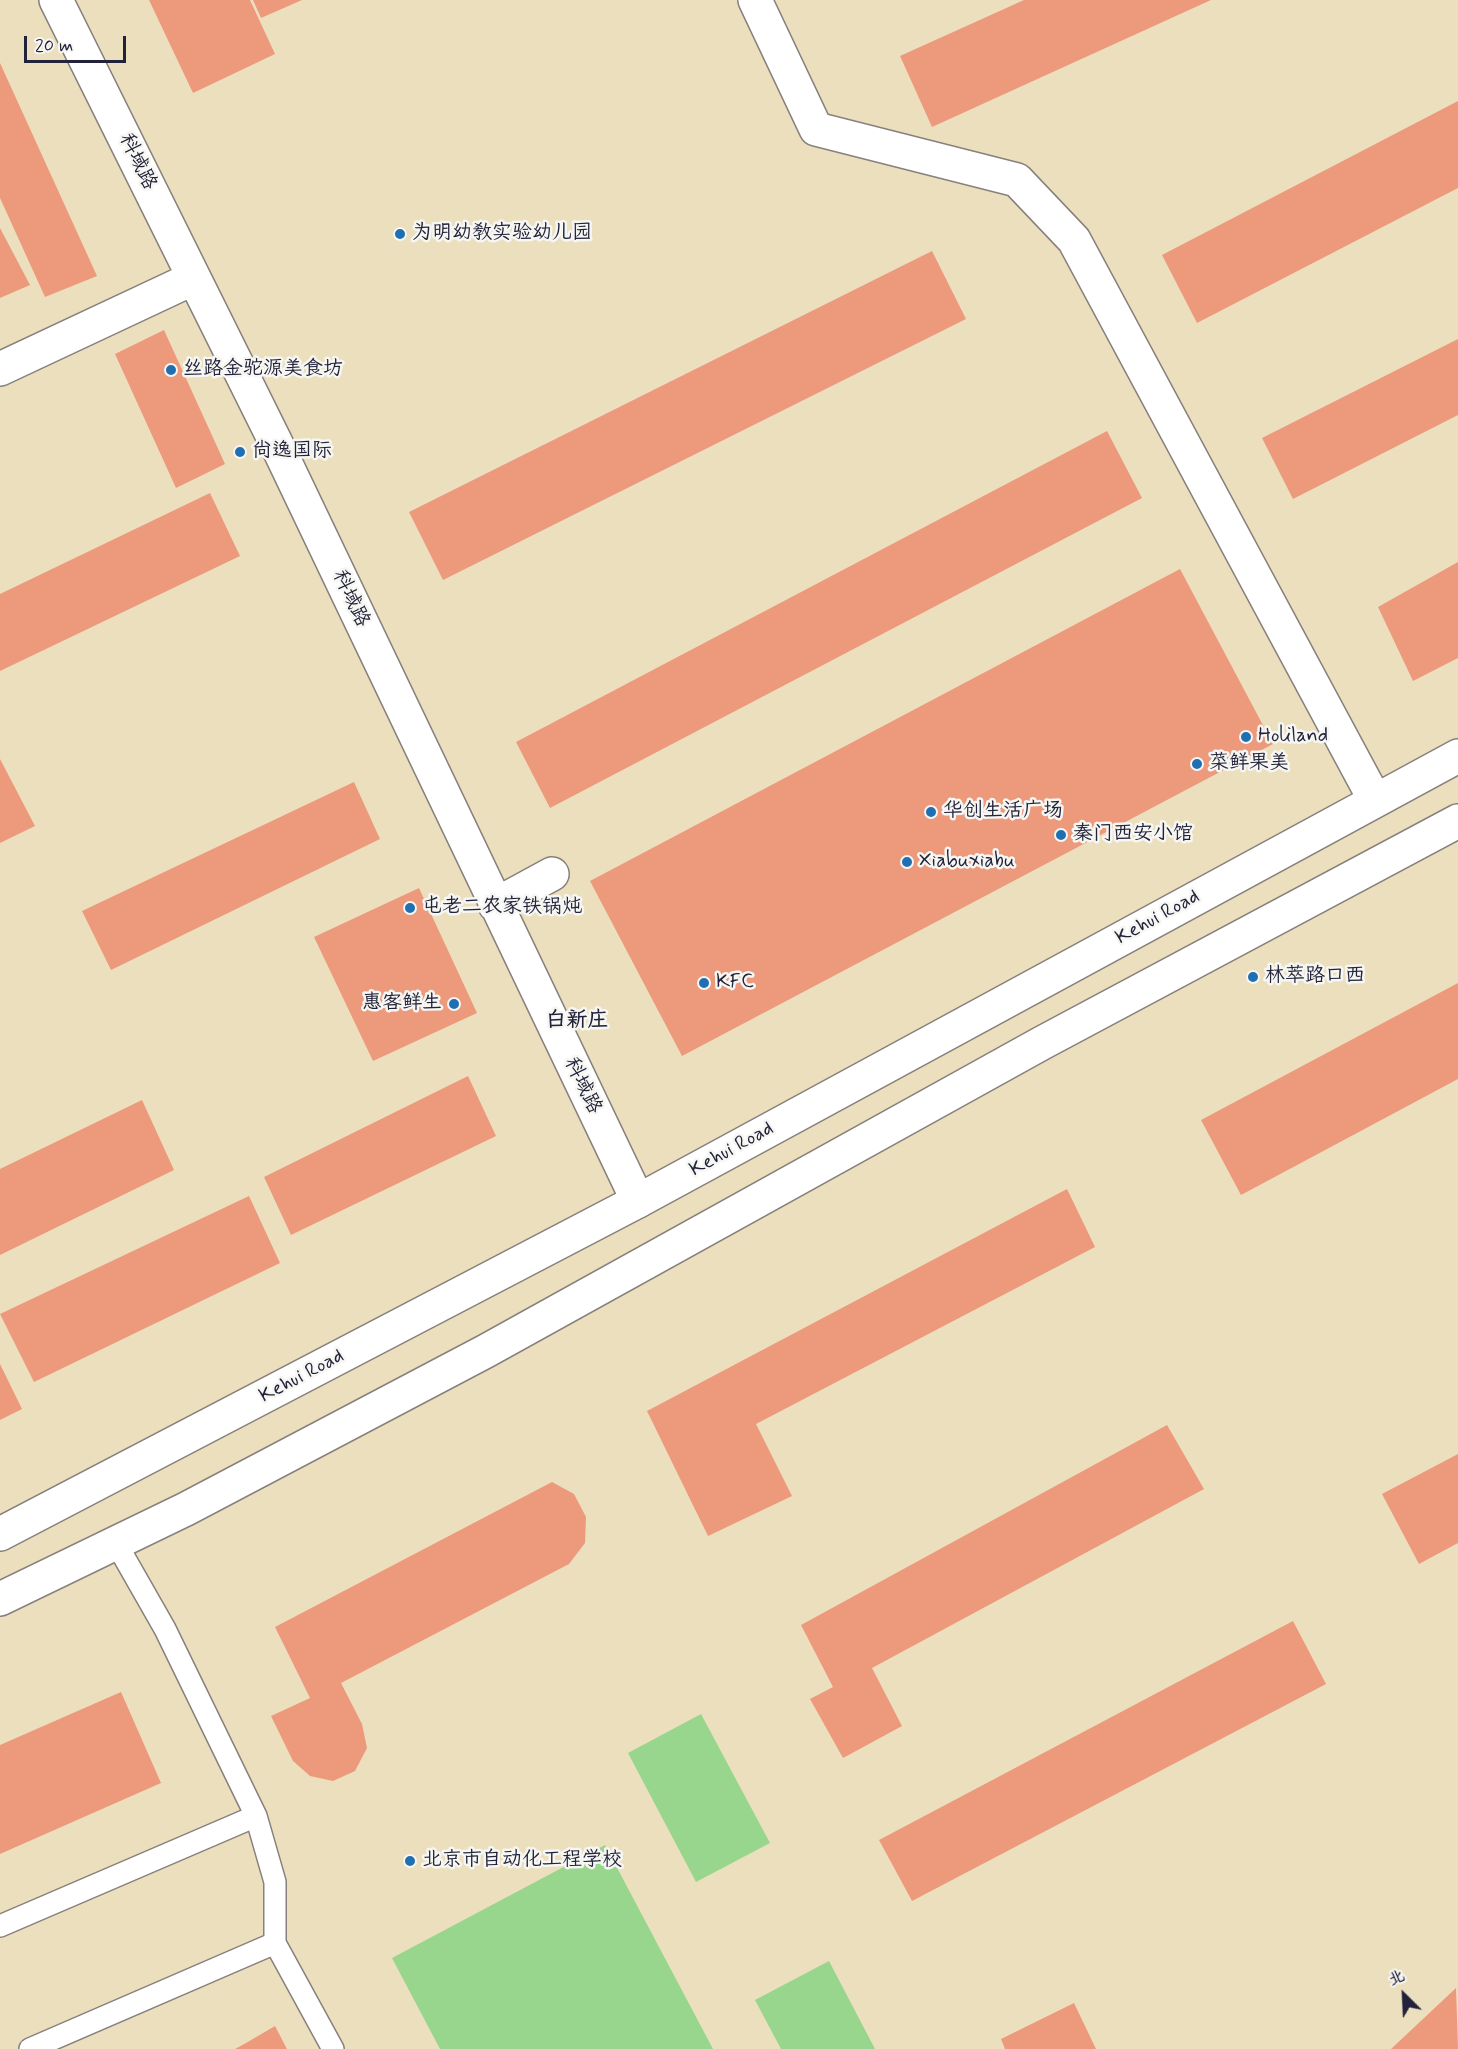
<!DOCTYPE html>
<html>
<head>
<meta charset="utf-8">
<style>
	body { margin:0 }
	#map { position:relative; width:1458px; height:2049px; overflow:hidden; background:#ecdfbe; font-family:Mynerve,"LXGW WenKai TC",sans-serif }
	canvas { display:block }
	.north { position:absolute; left:1374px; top:1965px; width:60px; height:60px; -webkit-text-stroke:4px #f6f6f2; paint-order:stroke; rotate:336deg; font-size:16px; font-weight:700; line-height:24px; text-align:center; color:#22223b }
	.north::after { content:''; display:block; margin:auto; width:21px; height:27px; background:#22223b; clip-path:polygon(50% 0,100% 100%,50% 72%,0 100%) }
	.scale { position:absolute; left:24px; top:36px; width:102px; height:27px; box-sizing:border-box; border:3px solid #22223b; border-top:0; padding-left:8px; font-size:18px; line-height:21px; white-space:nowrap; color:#22223b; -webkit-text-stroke:4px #f6f6f2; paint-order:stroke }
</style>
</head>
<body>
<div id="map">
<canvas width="1458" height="2049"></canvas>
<div class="north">北</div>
<div class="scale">20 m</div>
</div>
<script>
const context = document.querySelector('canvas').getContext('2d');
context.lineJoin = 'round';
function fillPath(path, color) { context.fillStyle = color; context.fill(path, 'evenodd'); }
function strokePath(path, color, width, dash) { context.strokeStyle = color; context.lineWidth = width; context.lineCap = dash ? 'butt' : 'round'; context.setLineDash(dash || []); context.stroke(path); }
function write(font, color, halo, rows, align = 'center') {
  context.font = font + ' Mynerve,"LXGW WenKai TC",sans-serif'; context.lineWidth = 5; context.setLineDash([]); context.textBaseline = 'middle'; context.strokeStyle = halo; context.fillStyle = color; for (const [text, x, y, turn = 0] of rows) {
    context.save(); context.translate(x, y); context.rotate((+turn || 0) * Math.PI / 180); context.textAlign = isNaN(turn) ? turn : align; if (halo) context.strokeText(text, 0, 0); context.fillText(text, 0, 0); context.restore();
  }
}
fillPath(new Path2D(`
	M701 1714 770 1843 696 1882 628 1753Z
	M605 1845 713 2049H440L392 1958Z
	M829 1961 875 2049H781L755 2000Z`), '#97d68c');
fillPath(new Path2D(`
	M149 0H250L275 54 193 93Z
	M253 0H302L261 18Z
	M1024 0H1211L932 127 900 56Z
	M0 63 97 276 45 297 0 198Z
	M1458 101V188L1197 323 1162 255Z
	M0 228 30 285 0 298Z
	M932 251 966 319 443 580 409 512Z
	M164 330 225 464 176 488 115 354Z
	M1458 339V415L1293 499 1262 438Z
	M1107 431 1142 498 550 808 516 742Z
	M210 493 240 556 0 671V594Z
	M1458 562V658L1413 681 1378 607Z
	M1180 569 1273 744 682 1056 590 881Z
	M0 759 35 826 0 843Z
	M354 782 380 839 111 970 82 911Z
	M419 888 477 1013 373 1061 314 937Z
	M1458 983V1079L1241 1195 1201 1120Z
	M468 1076 496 1136 291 1235 264 1177Z
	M142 1100 174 1170 0 1255V1169Z
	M1067 1189 1095 1247 756 1424 792 1496 708 1536 647 1411Z
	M249 1196 280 1263 34 1382 0 1314Z
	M0 1364 22 1409 0 1420Z
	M1167 1425 1204 1489 872 1668 902 1726 843 1758 810 1699 833 1687 801 1625Z
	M1458 1454V1543L1419 1564 1382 1494Z
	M552 1482 574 1494 586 1517 585 1543 569 1564 341 1683 362 1724 367 1748 355 1771 333 1781 310 1776 293 1761 271 1716 310 1698 275 1627Z
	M1293 1621 1326 1684 912 1901 879 1840Z
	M121 1692 161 1783 0 1854V1745Z
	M1456 1988 1458 2049H1391Z
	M1074 2003 1096 2049H1005L1001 2039Z
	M275 2026 287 2049H235L246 2043Z`), '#ed997c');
const lane = new Path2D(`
	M116 1543 165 1629 256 1816 275 1882V1943L333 2049
	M0 1926 256 1816
	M30 2049 275 1943`);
const street = new Path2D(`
	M56 0 275 441 638 1201
	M755 0 816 129 1017 180 1074 240 1375 800
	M0 369 194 278
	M495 905 552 874`);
const primary = new Path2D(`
	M0 1534 638 1201 1458 756
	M0 1599 186 1509 486 1351 1042 1043 1458 821`);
strokePath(lane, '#87807c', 24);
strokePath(street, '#87807c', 36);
strokePath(primary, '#87807c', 36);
strokePath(lane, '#fff', 21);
strokePath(street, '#fff', 33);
strokePath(primary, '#fff', 33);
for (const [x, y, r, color] of [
	[400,234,6,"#1f6fb2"],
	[171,370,6,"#1f6fb2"],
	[240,452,6,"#1f6fb2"],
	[1246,737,6,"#1f6fb2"],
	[1197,764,6,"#1f6fb2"],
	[931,812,6,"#1f6fb2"],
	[1061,835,6,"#1f6fb2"],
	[907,862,6,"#1f6fb2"],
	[410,908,6,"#1f6fb2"],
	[1253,977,6,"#1f6fb2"],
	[704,983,6,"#1f6fb2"],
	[454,1004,6,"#1f6fb2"],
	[410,1861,6,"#1f6fb2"]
]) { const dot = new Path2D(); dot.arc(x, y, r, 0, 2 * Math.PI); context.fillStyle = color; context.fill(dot); strokePath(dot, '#f6f6f2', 2); }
write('20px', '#22223b', '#f6f6f2', [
	["科域路",137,162,64],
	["科域路",350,599,65],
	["Kehui Road",1158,918,-29],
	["科域路",582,1086,64],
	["Kehui Road",732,1150,-29],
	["Kehui Road",302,1377,-28]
]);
write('20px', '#22223b', '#f6f6f2', [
	["为明幼教实验幼儿园",412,234],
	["丝路金驼源美食坊",183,370],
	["尚逸国际",252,452],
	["Holiland",1258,737],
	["菜鲜果美",1209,764],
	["华创生活广场",943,812],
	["秦门西安小馆",1073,835],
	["Xiabuxiabu",919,862],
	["屯老二农家铁锅炖",422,908],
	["林萃路口西",1265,977],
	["KFC",716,983],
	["惠客鲜生",442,1004,"right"],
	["北京市自动化工程学校",422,1861]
], 'left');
write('bold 21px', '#22223b', '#f6f6f2', [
	["白新庄",577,1022]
]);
</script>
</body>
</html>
